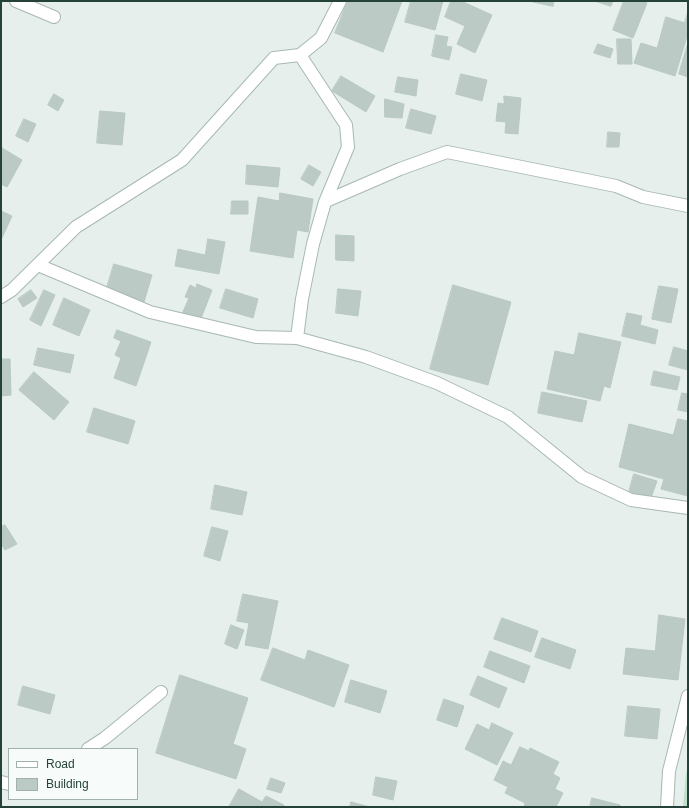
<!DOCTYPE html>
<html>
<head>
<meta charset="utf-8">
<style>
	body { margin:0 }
	#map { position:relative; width:689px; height:808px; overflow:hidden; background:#e6efeb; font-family:Helvetica,sans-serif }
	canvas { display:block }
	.frame { position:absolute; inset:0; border:2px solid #24423a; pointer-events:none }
	.legend { position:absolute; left:8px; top:748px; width:130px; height:52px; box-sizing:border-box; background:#f7fbf9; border:1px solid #a3b1ad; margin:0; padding:5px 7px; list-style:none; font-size:12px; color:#24423a }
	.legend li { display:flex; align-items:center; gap:8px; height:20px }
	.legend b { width:20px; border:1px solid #a3b1ad }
</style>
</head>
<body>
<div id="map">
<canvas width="689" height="808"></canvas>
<div class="frame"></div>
<ul class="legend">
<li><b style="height:5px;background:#fff"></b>Road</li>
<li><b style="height:11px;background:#bbcac4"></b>Building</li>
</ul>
</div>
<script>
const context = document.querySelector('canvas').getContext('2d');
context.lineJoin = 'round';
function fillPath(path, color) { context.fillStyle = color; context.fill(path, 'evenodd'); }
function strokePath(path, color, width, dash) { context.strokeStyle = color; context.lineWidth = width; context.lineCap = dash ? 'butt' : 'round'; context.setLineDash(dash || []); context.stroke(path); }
fillPath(new Path2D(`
	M688 765V807H683L686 774Z`), '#bfe0c8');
const building = new Path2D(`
	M348 1H402L383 52 335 33Z
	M411 1H443L435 30 405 22Z
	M451 1H461L492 15 475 53 457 44 465 26 445 17Z
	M529 1H554L553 6Z
	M595 1H613L611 6Z
	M624 1H641L647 3 633 38 613 30Z
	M688 12V23L685 22Z
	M666 17 688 24V33L675 76 634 63 641 43 657 48Z
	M436 35 448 37 446 46 452 47 449 60 432 56Z
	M617 39H631L632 64H618Z
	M688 43V77L679 74Z
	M598 44 613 49 610 58 594 53Z
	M461 74 487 80 482 101 456 94Z
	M341 76 375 96 366 112 332 91Z
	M398 77 418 80 416 96 395 92Z
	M54 94 64 100 58 111 48 105Z
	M504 96 521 98 518 134 505 133 506 122 496 121 498 103 504 104Z
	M385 99 404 104 402 118 385 117Z
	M411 109 436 116 431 134 406 128Z
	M100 111 125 113 122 145 97 143Z
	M24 119 36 124 28 142 16 136Z
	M608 132 620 133 619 147H607Z
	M2 148 22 160 7 187 1 184V151Z
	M247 165 280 168 278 187 246 184Z
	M309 165 321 172 313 186 301 179Z
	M280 193 313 199 308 232 297 230 293 258 250 251 258 197 279 201Z
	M232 201H248V214H231Z
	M1 211 12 216 1 240Z
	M336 235 354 236V261L336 260Z
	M208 239 225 242 219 274 175 266 178 249 205 255Z
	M114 264 152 275 144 302 106 291Z
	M197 284 212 290 200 321 182 314 189 298 185 297 190 285 196 288Z
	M453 285 511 302 488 385 430 369Z
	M659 286 678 289 671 323 652 319Z
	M226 289 258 299 253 318 220 308Z
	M338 289 361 291 358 316 336 313Z
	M31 290 37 298 23 307 18 299Z
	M44 290 55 295 41 326 30 320Z
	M64 298 90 310 79 336 53 325Z
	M627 313 642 316 640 325 658 330 655 344 622 336Z
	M117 330 151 342 136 386 114 378 121 358 115 355 121 341 114 338Z
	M579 333 621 342 610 388 604 386 600 401 547 389 555 351 574 355Z
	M674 347 688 351V370L669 365Z
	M38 348 74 355 70 373 34 365Z
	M1 359H10L11 395 1 396Z
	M654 371 680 377 677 390 651 385Z
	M34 372 69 402 54 420 19 390Z
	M542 392 587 401 582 422 538 413Z
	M682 393 688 394V412L678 410Z
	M94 408 135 421 128 444 87 432Z
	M678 419 688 421V496L661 489 664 479 619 467 629 424 673 435Z
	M634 474 657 481 651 498 629 492Z
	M215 485 247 492 242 515 211 509Z
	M5 525 17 544 5 550 1 544V527Z
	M212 527 228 531 220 561 204 556Z
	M243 594 278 601 268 649 245 645 249 623 237 621Z
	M659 615 685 619 678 680 623 674 626 648 655 651Z
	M502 618 538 631 531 652 494 639Z
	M231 625 244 630 237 649 225 644Z
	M542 638 576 650 570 669 535 657Z
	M273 648 305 660 308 650 349 665 334 707 261 680Z
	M490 651 530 666 524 683 484 667Z
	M180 675 248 698 233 744 246 749 236 779 156 753Z
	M478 676 507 688 499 708 470 695Z
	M351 680 387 691 380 713 345 702Z
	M23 686 55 695 50 714 18 705Z
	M444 699 464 706 457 727 437 720Z
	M628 706 660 709 657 739 625 736Z
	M492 723 513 733 497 765 465 749 477 724 489 730Z
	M520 747 529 751 530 748 559 762 553 774 560 778 555 789 563 793 556 807H524L525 803 505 793 508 787 494 780 503 761 511 765Z
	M376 777 397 781 393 800 373 795Z
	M271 778 285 783 281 793 267 789Z
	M239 789 262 802 266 796 284 805 283 807H229Z
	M592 798 620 805V807H590Z
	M351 802 370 807H350Z`);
fillPath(building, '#bbcac4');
strokePath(building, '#b8c9c2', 1);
const minor = new Path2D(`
	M16 1 54 17
	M326 201 400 169 447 152 616 186 643 197 688 206
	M38 265 150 312 256 337 297 338 366 357 437 383 508 417 582 477 631 500 688 508
	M1 297 12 290 76 227 182 160 274 58 300 55 321 38 340 1
	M297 338 302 299 313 244 325 202 348 147 346 125 300 55
	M88 749 105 738 161 692
	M1 782 9 784
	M667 807 669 771 688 696`);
strokePath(minor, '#a8b8b2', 14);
strokePath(minor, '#fff', 12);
</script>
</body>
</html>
